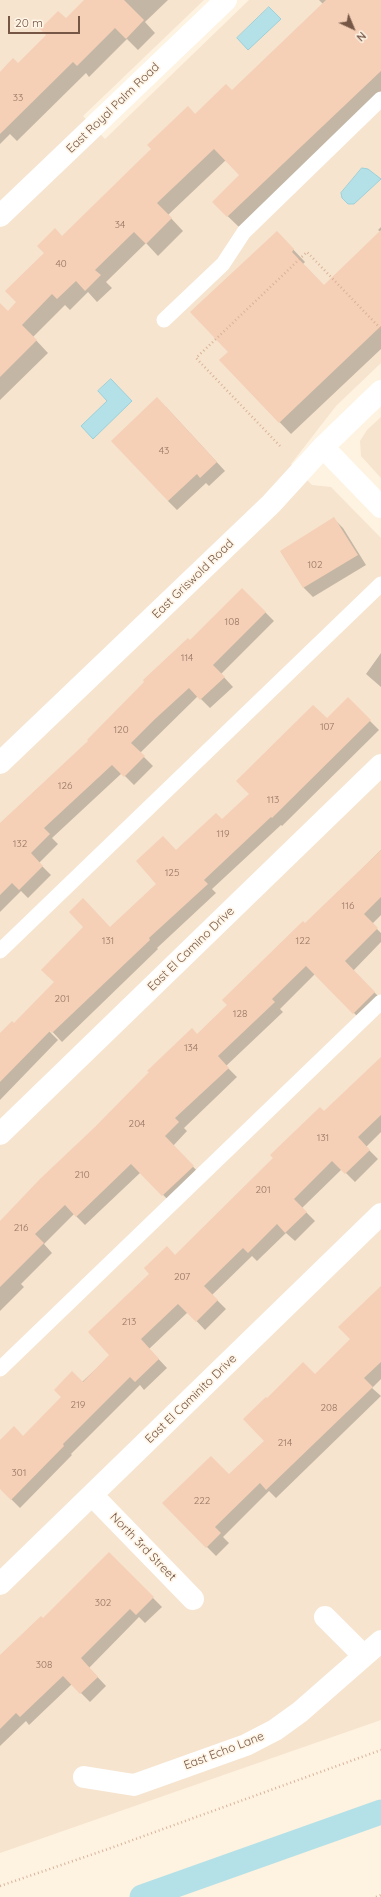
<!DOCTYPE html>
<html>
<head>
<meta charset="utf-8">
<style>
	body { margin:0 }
	#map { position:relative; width:381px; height:1897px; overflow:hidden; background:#fef2e0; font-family:Quicksand,sans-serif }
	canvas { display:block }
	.north { position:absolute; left:333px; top:8px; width:40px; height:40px; -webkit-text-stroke:3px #fff6e8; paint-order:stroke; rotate:136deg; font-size:11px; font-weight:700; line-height:16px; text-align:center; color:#765746 }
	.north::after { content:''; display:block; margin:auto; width:14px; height:18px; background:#765746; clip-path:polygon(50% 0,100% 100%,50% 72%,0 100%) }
	.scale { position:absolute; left:8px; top:16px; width:72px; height:18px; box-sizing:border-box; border:2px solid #765746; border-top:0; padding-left:5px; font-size:12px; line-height:14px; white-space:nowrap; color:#765746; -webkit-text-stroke:3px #fff6e8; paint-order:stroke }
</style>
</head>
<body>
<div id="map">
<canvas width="381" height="1897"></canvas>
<div class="north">N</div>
<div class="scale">20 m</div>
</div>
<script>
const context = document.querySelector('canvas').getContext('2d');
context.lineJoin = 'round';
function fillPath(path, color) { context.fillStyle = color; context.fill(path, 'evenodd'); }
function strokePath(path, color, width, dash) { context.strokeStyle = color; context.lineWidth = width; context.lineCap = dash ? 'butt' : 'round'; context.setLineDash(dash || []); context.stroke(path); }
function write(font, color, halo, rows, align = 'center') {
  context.font = font + ' Quicksand,sans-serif'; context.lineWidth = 3.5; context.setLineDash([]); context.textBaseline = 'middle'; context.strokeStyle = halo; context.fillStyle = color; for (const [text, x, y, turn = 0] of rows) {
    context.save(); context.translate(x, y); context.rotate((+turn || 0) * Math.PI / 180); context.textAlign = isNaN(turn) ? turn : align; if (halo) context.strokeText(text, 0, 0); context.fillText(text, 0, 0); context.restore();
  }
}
fillPath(new Path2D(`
	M0 0H204L83 116 105 139 249 0H381V363L336 406 291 464 312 485 331 487 381 538V1720L0 1853Z
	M381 417V478L361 456 360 441 367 430Z`), '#f6e4ce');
const water = new Path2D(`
	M269 7 281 19 248 50 237 38Z
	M362 168 368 169 381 179 354 204H348L342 198 341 193Z
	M111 379 132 401 93 439 81 426 107 401 98 391Z`);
fillPath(water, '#b4e1e8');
strokePath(water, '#9ad1db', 1);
fillPath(new Path2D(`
	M86 0H168L145 22 155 33 138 50 127 39 89 77 86 73 17 141 10 134 0 144V73L18 64Z
	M319 0H381V99L240 228 213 202 241 175 226 160 168 215 183 231 158 256 146 243 106 282 112 288 97 302 88 292 70 310 65 305 33 337 48 353 0 400V320L18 302 62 237 196 115 232 91 323 4Z
	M381 227V349L291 434 220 360 229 352 288 244 305 262 303 264 324 286 381 232 378 230Z
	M166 407 225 471 209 486 206 483 177 510 168 501Z
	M334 519 343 528 366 565 313 597 304 588 281 552Z
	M242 589 274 621 221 674 233 687 210 708 198 696 140 753 153 766 134 785 122 773 52 838 58 844 39 863 51 875 28 898 21 891 0 912V824L89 741Z
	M381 653V687L366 674Z
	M348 699 379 730 282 826 281 825 212 889 216 893 157 948 158 949 62 1042 47 1026 46 1028 58 1040 0 1100V1034L14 1024 110 928 158 884 177 851 222 821Z
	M381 850V915L372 924 381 933V942L353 971 381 999 363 1022 315 974 280 1009 283 1012 226 1066 237 1077 184 1128 187 1131 173 1146 202 1176 172 1204 141 1172 85 1225 74 1214 44 1244 52 1253 21 1284 24 1287 0 1311V1222L229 1005 305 925Z
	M381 1059V1132L366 1147 378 1159 355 1182 342 1169 302 1208 315 1221 295 1241 286 1233 257 1261 252 1256 212 1295 226 1309 205 1330 188 1312 149 1349 167 1368 144 1390 140 1385 71 1454 72 1455 20 1508 0 1488V1442L23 1437 111 1355 175 1256Z
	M381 1287V1379L372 1388 381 1396 276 1498 269 1491 223 1537 229 1543 216 1556 163 1503 229 1475 265 1441 315 1376 351 1339Z
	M109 1554 162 1607 145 1623 139 1617 89 1668 106 1686 90 1702 72 1684 29 1725 26 1721 0 1746V1656L43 1619Z`), '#0003');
strokePath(new Path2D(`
	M142 1897 381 1812`), '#b4e1e8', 25);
fillPath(new Path2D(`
	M84 0H124L144 20 126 39 115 28 77 66 73 62 0 134V72L13 58 18 63 46 35 40 29 58 11 66 18Z
	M326 0H381V71L227 217 212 202 239 175 214 149 157 203 172 218 146 244 134 232 95 270 101 275 85 291 76 281 57 299 52 294 22 325 37 340 0 377V303L8 311 16 302 5 291 44 253 37 246 55 228 62 236 151 149 147 145 188 106 195 114 226 84 232 90Z
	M381 230V326L279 423 219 360 228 352 190 312 277 231 294 249 292 252 324 285Z
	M157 397 217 462 200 478 197 474 168 501 111 441Z
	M334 517 358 555 303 588 280 551Z
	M242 588 266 612 213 665 225 677 200 700 189 688 154 720 131 743 145 756 124 777 112 765 44 828 50 834 31 853 43 866 19 890 12 883 0 895V823L88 741 87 740 144 682 143 680 188 638 190 640Z
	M348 697 371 720 272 818 271 817 204 880 208 884 149 938 150 940 52 1033 50 1031 0 1082V1033L12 1021 14 1023 54 982 41 970 83 927 69 912 83 898 110 927 156 884 136 861 163 836 176 850 216 813 222 819 249 794 236 781 313 705 327 718Z
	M381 850V897L364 914 378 928 345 961 375 992 353 1014 306 966 272 999 275 1002 218 1056 229 1068 175 1118 179 1122 165 1136 194 1166 162 1196 131 1164 76 1217 65 1205 35 1234 44 1243 0 1287V1221L40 1179 95 1127 149 1072 147 1071 192 1028 197 1034 227 1005 222 1000 303 921 305 923Z
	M381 1057V1115L358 1137 370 1150 345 1174 332 1161 294 1199 307 1212 285 1233 277 1224 248 1253 243 1248 204 1286 218 1300 196 1322 178 1304 141 1339 159 1359 135 1382 130 1377 63 1444 64 1446 11 1500 0 1489V1440L14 1426 23 1436 61 1397 54 1390 72 1371 83 1382 109 1355 88 1332 149 1274 144 1268 167 1246 175 1255 273 1158 270 1155 320 1107 324 1111Z
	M381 1286V1362L364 1378 373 1387 266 1490 260 1483 215 1527 221 1533 206 1548 162 1503 211 1456 229 1474 264 1441 243 1419 266 1397 267 1398 303 1362 315 1374 350 1339 338 1327Z
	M109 1552 154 1597 136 1615 130 1609 81 1658 98 1677 80 1694 63 1676 20 1717 16 1713 0 1729V1655L41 1616 43 1618Z`), '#f5cfb6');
strokePath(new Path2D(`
	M280 446 196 358 307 252 381 329
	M0 1886 108 1849 381 1750
	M376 1897 381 1895`), '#d9b29a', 2.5, [1, 3]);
strokePath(new Path2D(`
	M164 320 223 264 244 232 381 99
	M0 951 381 584
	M0 1369 381 1002`), '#fff', 15);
strokePath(new Path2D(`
	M0 216 226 0
	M323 447 381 507
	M0 763 271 504 323 447 381 391
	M0 1134 381 765
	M92 1495 193 1599
	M0 1584 381 1214
	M325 1617 364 1656
	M84 1777 134 1785 246 1745 275 1730 300 1712 381 1641`), '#fff', 22);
write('10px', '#967562', null, [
	["33",18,98],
	["34",120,225],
	["40",61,264],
	["43",164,451],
	["102",315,565],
	["108",232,622],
	["114",187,658],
	["107",327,727],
	["120",121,730],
	["126",65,786],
	["113",273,800],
	["119",223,834],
	["132",20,844],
	["125",172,873],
	["116",348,906],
	["131",108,941],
	["122",303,941],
	["201",62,999],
	["128",240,1014],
	["134",191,1048],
	["204",137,1124],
	["131",323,1138],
	["210",82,1175],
	["201",263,1190],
	["216",21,1228],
	["207",182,1277],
	["213",129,1322],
	["219",78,1405],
	["208",329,1408],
	["214",285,1443],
	["301",19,1473],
	["222",202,1501],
	["302",103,1603],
	["308",44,1665]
]);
write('12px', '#765746', '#fff6e8', [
	["East Royal Palm Road",113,108,-44],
	["East Griswold Road",193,579,-44],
	["East El Camino Drive",191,949,-44],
	["East El Caminito Drive",191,1399,-44],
	["North 3rd Street",143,1547,46],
	["East Echo Lane",224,1751,-21]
]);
</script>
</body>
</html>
